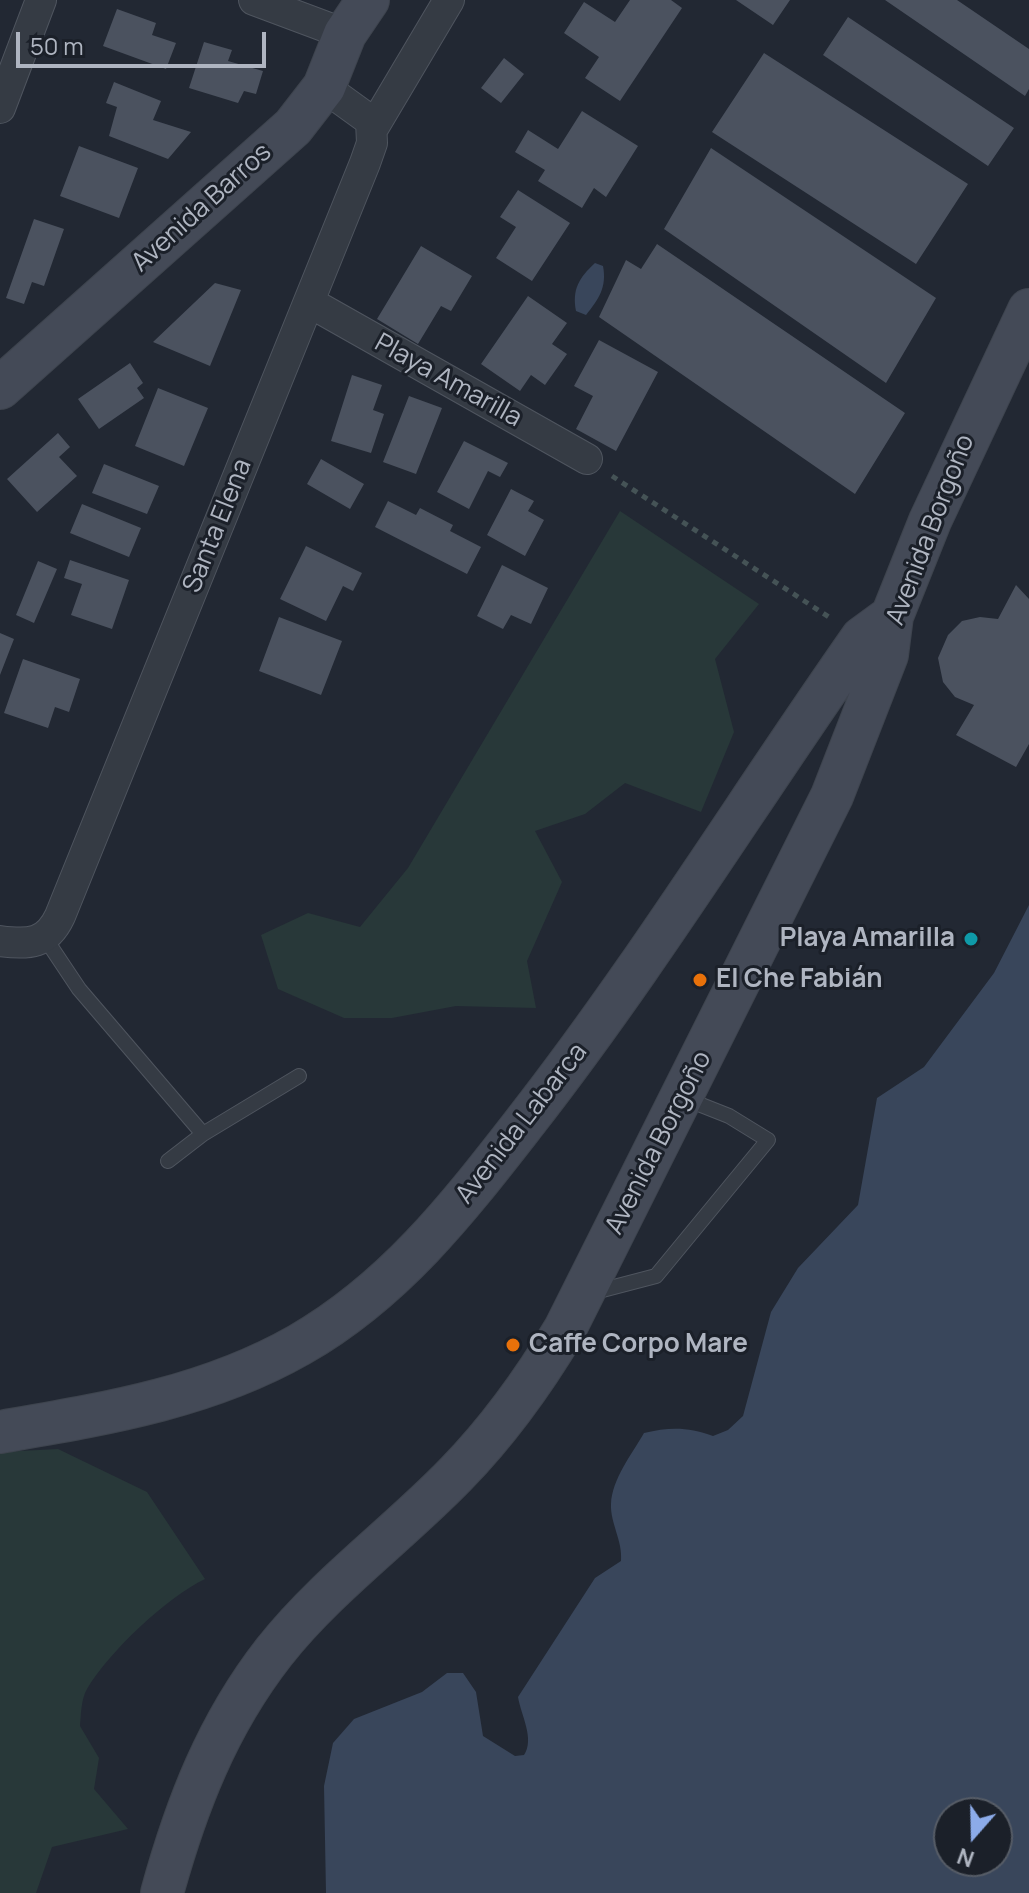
<!DOCTYPE html>
<html>
<head>
<meta charset="utf-8">
<style>
	body { margin:0 }
	#map { position:relative; width:1029px; height:1893px; overflow:hidden; background:#222833; font-family:Manrope,sans-serif }
	canvas { display:block }
	.north { position:absolute; left:933px; top:1797px; width:80px; height:80px; box-sizing:border-box; background:#1b2029; border:2px solid #565c66; border-radius:50%; rotate:200deg; font-size:22px; font-weight:700; line-height:32px; text-align:center; color:#afb5c1 }
	.north::after { content:''; display:block; margin:auto; width:28px; height:36px; background:#8cabe9; clip-path:polygon(50% 0,100% 100%,50% 72%,0 100%) }
	.scale { position:absolute; left:16px; top:32px; width:250px; height:36px; box-sizing:border-box; border:4px solid #afb5c1; border-top:0; padding-left:10px; font-size:24px; line-height:28px; white-space:nowrap; color:#afb5c1; -webkit-text-stroke:6px #1b2029; paint-order:stroke }
</style>
</head>
<body>
<div id="map">
<canvas width="1029" height="1893"></canvas>
<div class="north">N</div>
<div class="scale">50 m</div>
</div>
<script>
const context = document.querySelector('canvas').getContext('2d');
context.lineJoin = 'round';
function fillPath(path, color) { context.fillStyle = color; context.fill(path, 'evenodd'); }
function strokePath(path, color, width, dash) { context.strokeStyle = color; context.lineWidth = width; context.lineCap = dash ? 'butt' : 'round'; context.setLineDash(dash || []); context.stroke(path); }
function write(font, color, halo, rows, align = 'center') {
  context.font = font + ' Manrope,sans-serif'; context.lineWidth = 6; context.setLineDash([]); context.textBaseline = 'middle'; context.strokeStyle = halo; context.fillStyle = color; for (const [text, x, y, turn = 0] of rows) {
    context.save(); context.translate(x, y); context.rotate((+turn || 0) * Math.PI / 180); context.textAlign = isNaN(turn) ? turn : align; if (halo) context.strokeText(text, 0, 0); context.fillText(text, 0, 0); context.restore();
  }
}
fillPath(new Path2D(`
	M620 511 759 604 715 659 734 732 701 812 625 783 585 814 535 831 562 882 527 961 536 1008 456 1006 392 1018H344L278 989 261 935 308 913 360 927 408 868Z
	M58 1449 147 1492 205 1579C167 1597 108 1653 87 1689 81 1699 81 1715 80 1726L99 1758 94 1789 128 1829 52 1847 36 1893H0V1452Z`), '#283839');
fillPath(new Path2D(`
	M595 263 603 266C607 287 599 299 586 315L576 311C572 289 579 278 595 263Z
	M1029 905V1893H326L324 1786 333 1743 354 1719 422 1692 447 1673H463L476 1692 483 1736 515 1756 524 1755C535 1739 521 1715 518 1697L595 1578 621 1561C623 1541 610 1523 611 1504 612 1479 632 1454 644 1433 670 1427 688 1427 713 1436L728 1430 743 1416 771 1312 798 1268 858 1205 877 1098 924 1067 994 973ZM997 1813V1861H949V1813Z`), '#39465b');
fillPath(new Path2D(`
	M630 0H671L682 8 620 101 585 78 599 57 564 33 584 2 615 22Z
	M736 0H790L773 25Z
	M885 0H957L1029 49V89L1025 96Z
	M117 9 156 23 152 35 176 43 166 69 103 46Z
	M848 17 1014 128 988 166 823 55Z
	M204 42 232 50 228 61 263 71 256 94 244 91 238 103 189 88Z
	M764 53 968 184 916 264 712 132Z
	M504 58 524 74 501 103 481 88Z
	M114 82 161 101 153 120 191 132 168 159 109 136 117 107 106 103Z
	M582 111 638 146 606 197 594 188 582 208 538 181 545 170 515 152 528 130 558 149Z
	M79 146 138 168 119 218 60 196Z
	M711 148 936 298 886 383 664 229Z
	M518 190 570 223 532 281 496 258 516 227 500 217Z
	M34 219 64 229 44 286 32 282 24 304 6 298Z
	M657 244 905 413 855 494 599 317 626 260 641 269Z
	M421 246 472 276 451 311 441 306 418 344 377 319Z
	M215 283 241 290 210 366 153 342Z
	M528 296 567 323 552 344 567 354 545 385 531 375 520 391 481 364Z
	M599 340 658 372 616 451 576 429 593 396 574 386Z
	M130 363 143 383 137 388 144 398 99 429 78 399Z
	M352 375 382 385 373 410 384 414 371 453 331 441Z
	M158 388 208 408 184 466 135 446Z
	M409 396 442 408 416 474 383 462Z
	M58 433 70 447 59 457 77 476 37 512 7 479Z
	M464 441 508 463 500 477 488 471 469 509 437 492Z
	M321 459 364 484 350 509 307 484Z
	M104 464 159 486 147 514 92 493Z
	M511 489 534 501 528 511 544 520 525 556 487 535Z
	M388 501 416 515 420 508 453 525 450 531 481 547 467 574 375 527Z
	M82 504 141 528 129 557 70 533Z
	M306 546 362 573 353 591 343 586 326 621 280 599Z
	M70 560 129 580 112 629 71 615 82 584 64 578Z
	M38 561 57 569 34 623 16 615Z
	M502 565 548 588 531 624 511 615 503 629 477 616Z
	M1016 585 1029 599V744L1016 767 956 735 974 705 955 697 943 682 938 658 948 635 962 621 980 617 998 619Z
	M279 617 342 641 321 695 259 671Z
	M0 633 14 639 0 675Z
	M23 659 80 679 69 712 55 707 48 728 4 713Z`), '#4b525f');
const lane = new Path2D(`
	M45 938 79 989 203 1134
	M168 1161 203 1134 299 1076
	M591 1293 656 1276 768 1140 729 1116 686 1099`);
const street = new Path2D(`
	M254 0 345 34
	M0 108 41 0
	M373 128 449 0
	M309 302 587 459
	M0 941C29 945 47 944 60 916L365 163 372 143 371 121 324 87`);
const secondary = new Path2D(`
	M0 388 293 127 324 87 345 34 368 0
	M0 1432C104 1414 206 1398 299 1345 395 1290 458 1208 525 1122 646 967 749 799 862 638L892 616
	M162 1893C186 1806 217 1725 274 1652 326 1586 397 1535 456 1474 499 1430 534 1381 565 1329L832 796 887 655 892 616 930 521 1029 310`);
strokePath(lane, '#4f555f', 16);
strokePath(street, '#4f555f', 32);
strokePath(secondary, '#3e444e', 44);
strokePath(new Path2D(`
	M612 476 832 619`), '#455356', 5, [6, 6]);
strokePath(lane, '#353b44', 14);
strokePath(street, '#353b44', 30);
strokePath(secondary, '#444a57', 42);
for (const [x, y, r, color] of [
	[971,939,8,"#0f9aa8"],
	[700,980,8,"#e8710a"],
	[513,1345,8,"#e8710a"]
]) { const dot = new Path2D(); dot.arc(x, y, r, 0, 2 * Math.PI); context.fillStyle = color; context.fill(dot); strokePath(dot, '#1b2029', 3); }
write('26px', '#afb5c1', '#1b2029', [
	["Avenida Barros",202,208,-42],
	["Playa Amarilla",448,381,29],
	["Santa Elena",218,526,-68],
	["Avenida Borgoño",931,530,-69],
	["Avenida Labarca",522,1124,-52],
	["Avenida Borgoño",659,1143,-63]
]);
write('bold 26px', '#afb5c1', '#1b2029', [
	["Playa Amarilla",955,939,"right"],
	["El Che Fabián",716,980],
	["Caffe Corpo Mare",529,1345]
], 'left');
</script>
</body>
</html>
